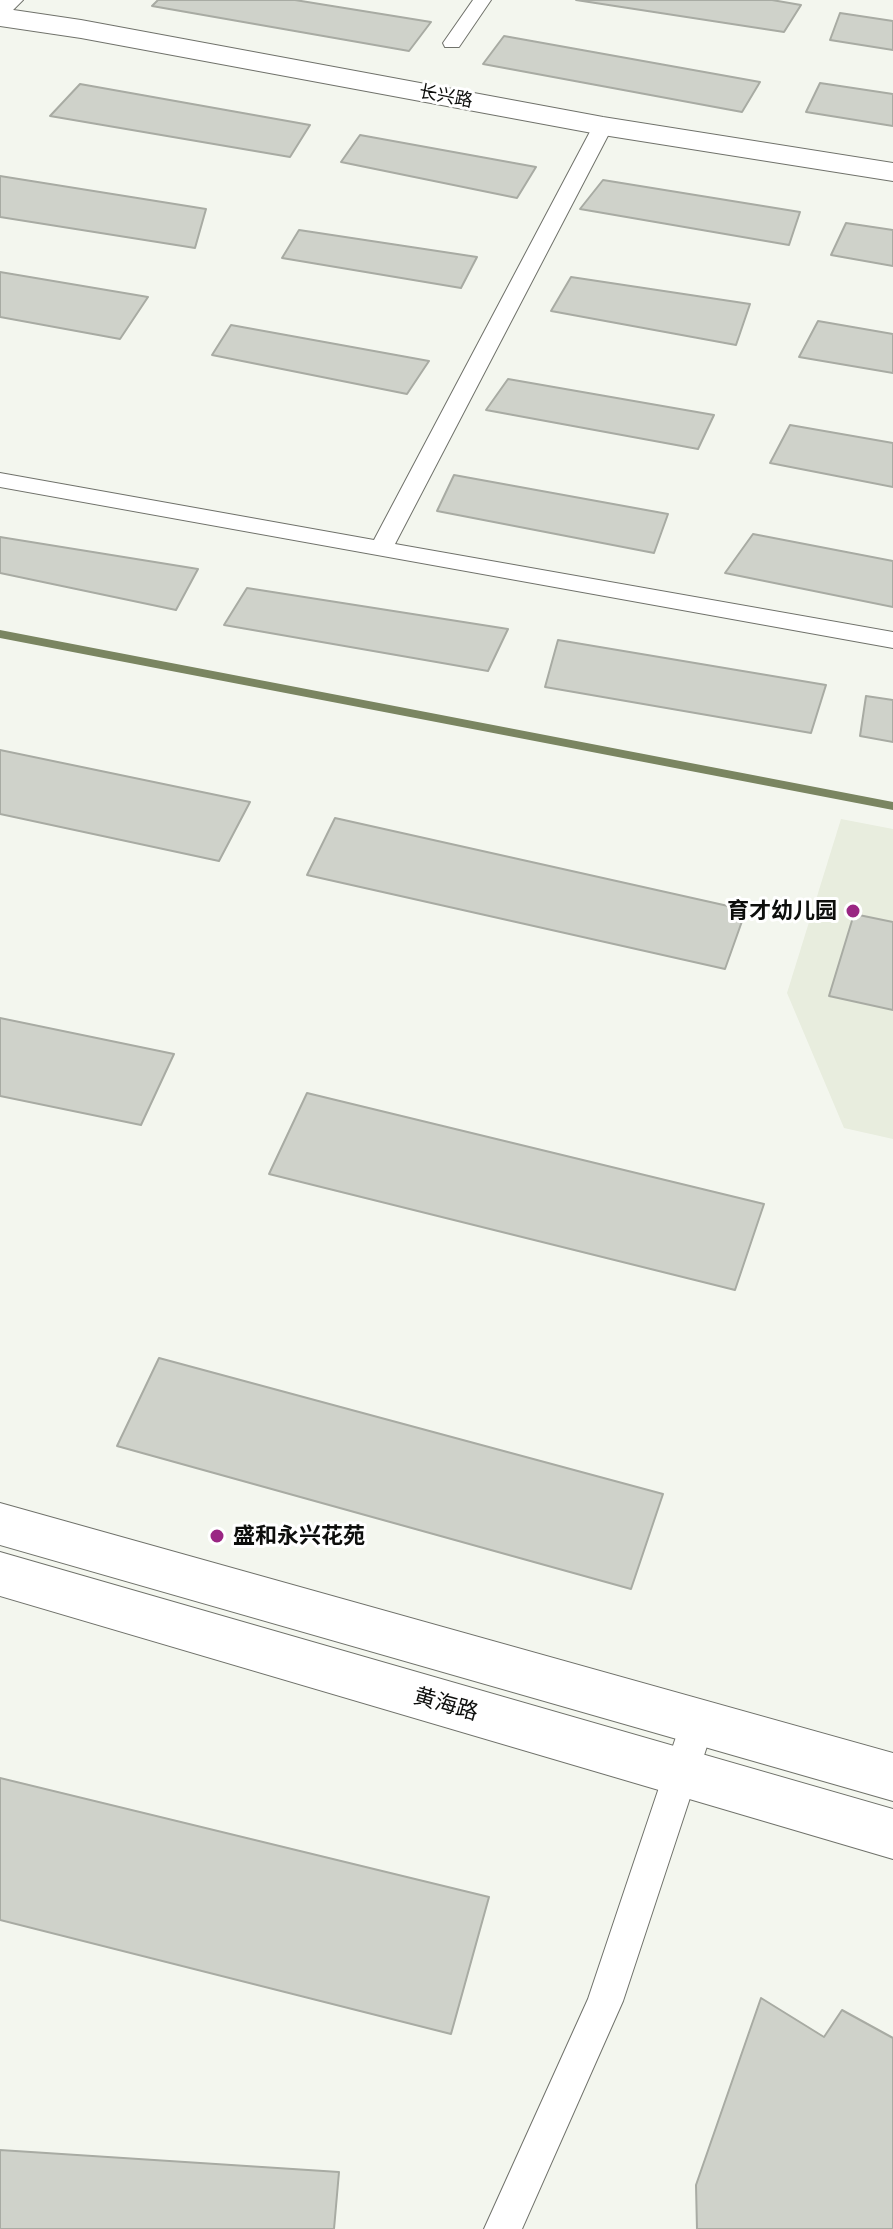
<!DOCTYPE html>
<html>
<head>
<meta charset="utf-8">
<style>
	body { margin:0 }
	canvas { display:block; background:#f3f6ee }
</style>
</head>
<body>
<canvas width="893" height="2229"></canvas>
<script>
const context = document.querySelector('canvas').getContext('2d');
context.lineJoin = 'round';
function fillPath(path, color) { context.fillStyle = color; context.fill(path, 'evenodd'); }
function strokePath(path, color, width, dash) { context.strokeStyle = color; context.lineWidth = width; context.lineCap = dash ? 'butt' : 'round'; context.setLineDash(dash || []); context.stroke(path); }
function write(font, color, halo, rows, align = 'center') {
  context.font = font + ' Commissioner,"Noto Sans SC",sans-serif'; context.lineWidth = 6; context.setLineDash([]); context.textBaseline = 'middle'; context.strokeStyle = halo; context.fillStyle = color; for (const [text, x, y, turn = 0] of rows) {
    context.save(); context.translate(x, y); context.rotate((+turn || 0) * Math.PI / 180); context.textAlign = isNaN(turn) ? turn : align; if (halo) context.strokeText(text, 0, 0); context.fillText(text, 0, 0); context.restore();
  }
}
fillPath(new Path2D(`
	M841 819 893 829V1139L844 1128 787 993Z`), '#e8edde');
fillPath(new Path2D(`
	M0 630 893 802V810L0 638Z`), '#7a8561');
const building = new Path2D(`
	M158 0H295L431 22 409 51 152 6Z
	M576 0H772L801 5 784 32Z
	M840 13 893 21V50L830 40Z
	M504 36 760 82 742 112 483 64Z
	M820 83 893 94V126L806 112Z
	M80 84 310 125 290 157 50 116Z
	M360 135 536 167 517 198 341 162Z
	M0 176 206 209 195 248 0 217Z
	M603 180 800 212 789 245 580 209Z
	M846 223 893 230V266L831 255Z
	M299 230 477 257 461 288 282 258Z
	M0 272 148 297 120 339 0 317Z
	M571 277 750 304 736 345 551 311Z
	M818 321 893 334V373L799 357Z
	M231 325 429 361 407 394 212 355Z
	M508 379 714 415 698 449 486 410Z
	M790 425 893 443V487L770 463Z
	M454 475 668 514 654 553 437 511Z
	M753 534 893 561V607L725 573Z
	M0 537 198 569 176 610 0 573Z
	M247 588 508 629 488 671 224 625Z
	M558 640 826 685 811 733 545 687Z
	M866 696 893 700V742L860 736Z
	M0 750 250 802 219 861 0 814Z
	M335 818 746 910 725 969 307 875Z
	M854 914 893 922V1010L829 996Z
	M0 1018 174 1054 141 1125 0 1096Z
	M307 1093 764 1204 735 1290 269 1174Z
	M159 1358 663 1494 631 1589 117 1446Z
	M0 1778 489 1897 451 2034 0 1920Z
	M761 1998 824 2037 842 2010 893 2038V2229H697L696 2185Z
	M0 2150 339 2172 334 2229H0Z`);
fillPath(building, '#cfd2ca');
strokePath(building, '#a8aba3', 2);
const service = new Path2D(`
	M473 0H491L459 47H445L443 43Z
	M603 120 613 126 395 544 893 632V648L0 487V473L374 540 593 126Z
	M698 1707 710 1711 715 1722 623 2001 522 2229H484L588 1999 681 1722 686 1711Z`);
const tertiary = new Path2D(`
	M0 8 81 20 603 117 893 163V181L603 135 81 38 0 26Z`);
const secondary = new Path2D(`
	M0 0H23L10 13 0 16Z
	M0 1503 893 1753V1801L0 1545Z
	M0 1552 893 1809V1859L0 1596Z`);
strokePath(service, '#70726b', 2);
strokePath(tertiary, '#70726b', 2);
strokePath(secondary, '#70726b', 2);
fillPath(service, '#fff');
fillPath(tertiary, '#fff');
fillPath(secondary, '#fff');
for (const [x, y, r, color] of [
	[853,911,8,"#9a2683"],
	[217,1536,8,"#9a2683"]
]) { const dot = new Path2D(); dot.arc(x, y, r, 0, 2 * Math.PI); context.fillStyle = color; context.fill(dot); strokePath(dot, '#fff', 3); }
write('18px', '#0d0e0c', '#fff', [
	["长兴路",446,96,11]
]);
write('bold 22px', '#0d0e0c', '#fff', [
	["育才幼儿园",837,911],
	["盛和永兴花苑",233,1536,"left"]
], 'right');
write('22px', '#0d0e0c', '#fff', [
	["黄海路",446,1704,16]
]);
</script>
</body>
</html>
